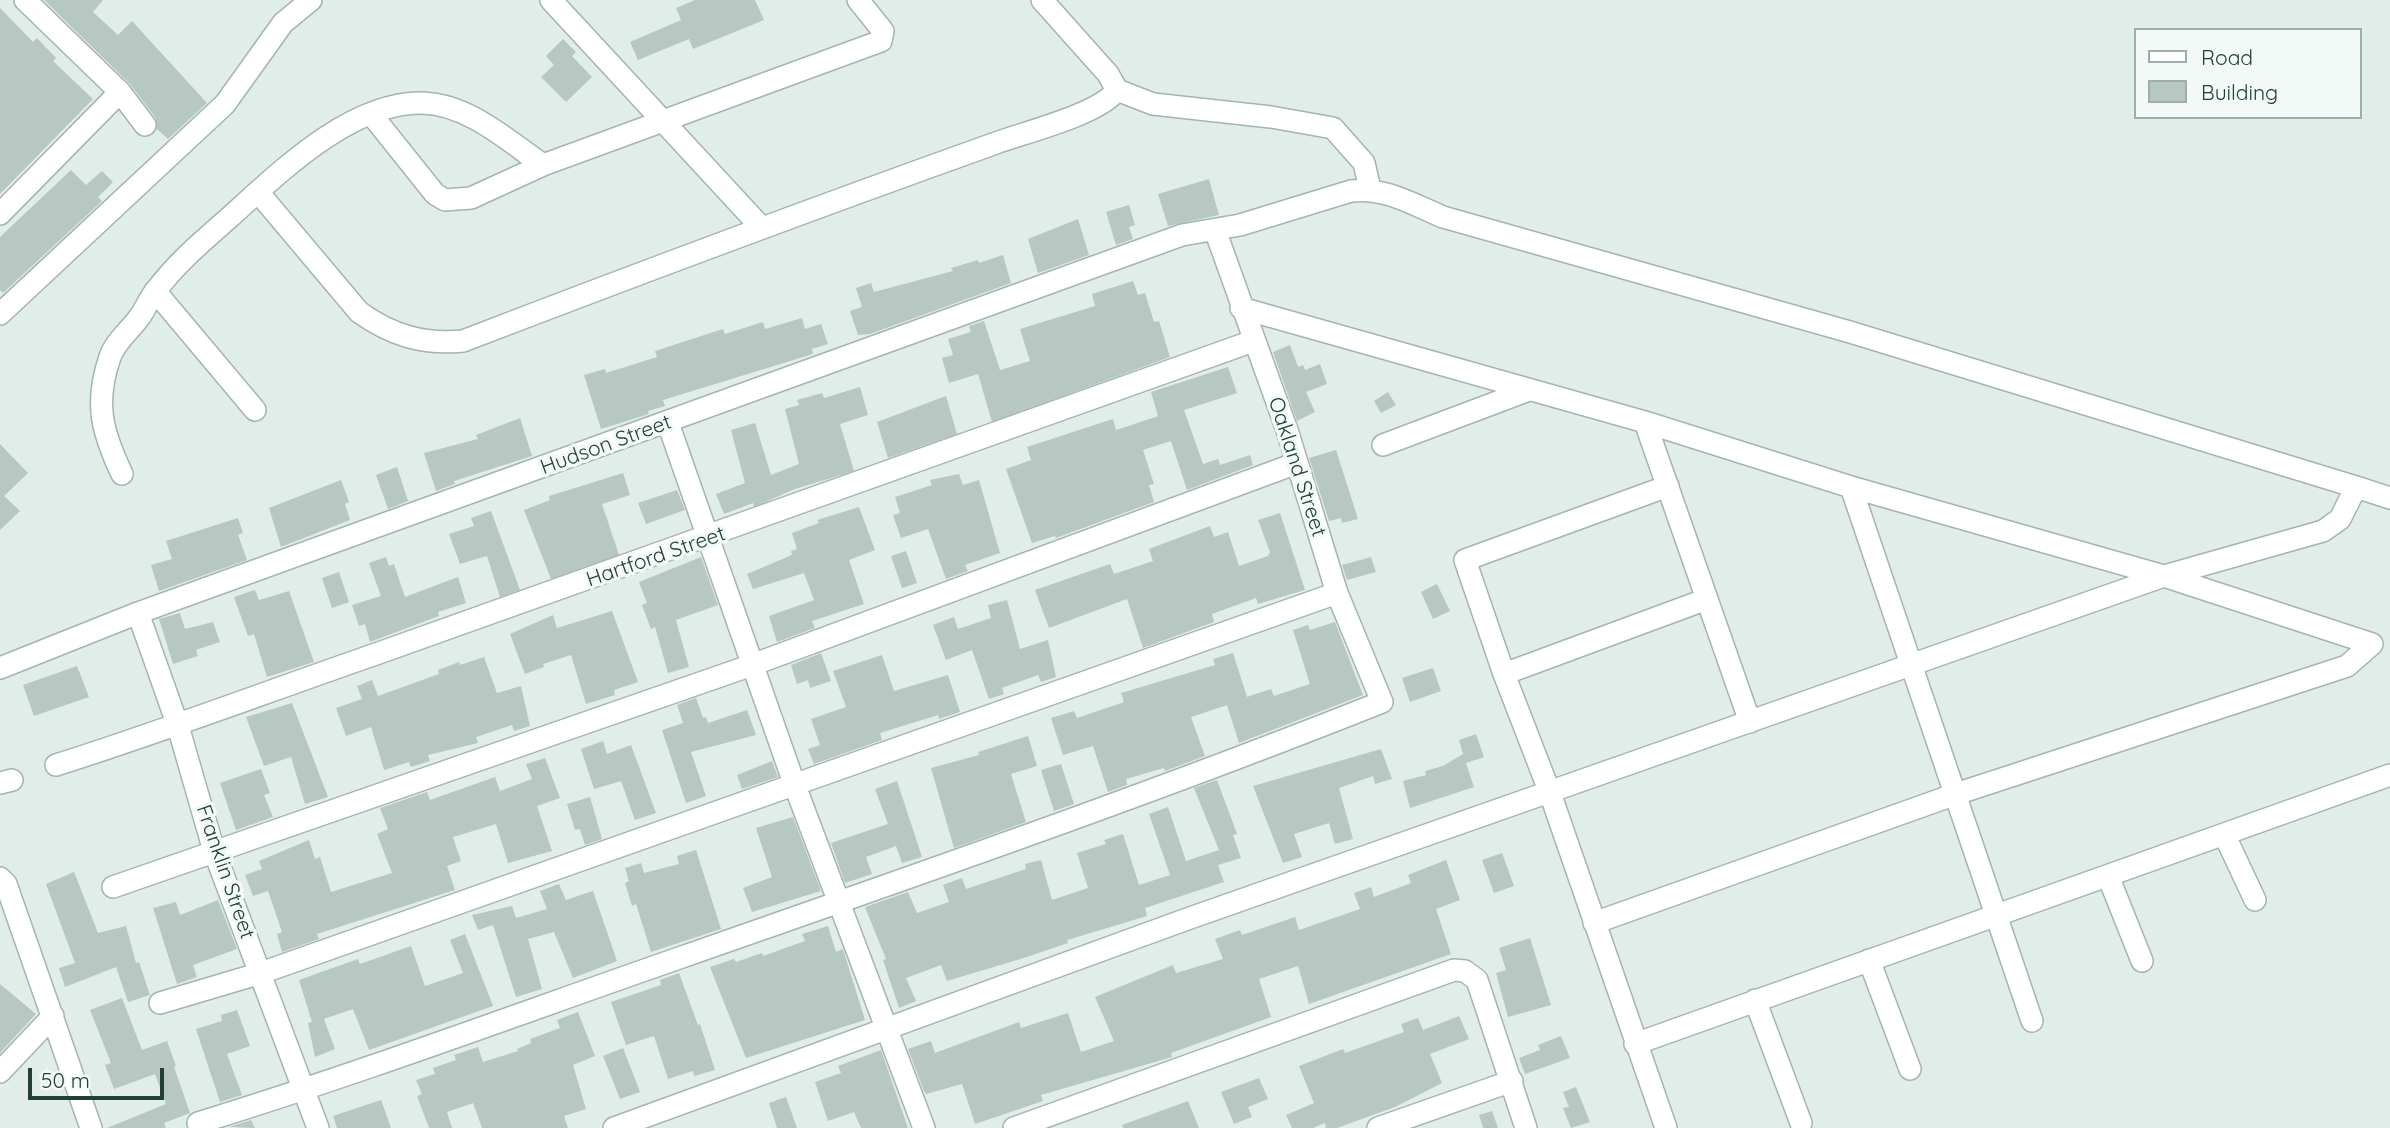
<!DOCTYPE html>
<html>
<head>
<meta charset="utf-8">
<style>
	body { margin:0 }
	#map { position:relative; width:2390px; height:1128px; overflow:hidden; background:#e1ede8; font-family:Quicksand,sans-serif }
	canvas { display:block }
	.legend { position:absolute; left:2134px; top:28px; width:228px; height:91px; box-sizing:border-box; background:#f2f9f6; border:2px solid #9eafaa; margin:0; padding:9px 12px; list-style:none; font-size:21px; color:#203f38 }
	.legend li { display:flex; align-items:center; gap:14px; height:35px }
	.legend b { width:35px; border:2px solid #9eafaa }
	.scale { position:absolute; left:28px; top:1068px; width:136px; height:32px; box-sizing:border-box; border:4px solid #203f38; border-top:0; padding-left:9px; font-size:21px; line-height:24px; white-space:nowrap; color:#203f38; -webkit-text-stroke:5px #f2f9f6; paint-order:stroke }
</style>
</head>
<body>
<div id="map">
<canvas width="2390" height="1128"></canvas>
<ul class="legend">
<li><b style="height:9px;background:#fff"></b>Road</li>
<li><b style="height:19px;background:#b6c8c1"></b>Building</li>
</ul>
<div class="scale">50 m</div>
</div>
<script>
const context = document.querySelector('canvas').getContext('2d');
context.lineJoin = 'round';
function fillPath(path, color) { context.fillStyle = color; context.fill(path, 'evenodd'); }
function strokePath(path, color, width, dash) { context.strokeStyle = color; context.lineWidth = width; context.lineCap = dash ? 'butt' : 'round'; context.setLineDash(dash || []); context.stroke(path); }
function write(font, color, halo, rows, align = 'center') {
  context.font = font + ' Quicksand,sans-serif'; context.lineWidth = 7; context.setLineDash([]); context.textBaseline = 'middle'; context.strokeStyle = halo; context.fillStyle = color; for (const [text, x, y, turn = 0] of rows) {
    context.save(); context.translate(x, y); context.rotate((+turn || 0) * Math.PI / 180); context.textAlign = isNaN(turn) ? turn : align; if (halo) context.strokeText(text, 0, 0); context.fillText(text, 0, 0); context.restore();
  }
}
fillPath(new Path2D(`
	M44 0H103L93 12 118 35 132 21 207 103 168 139 157 129 155 117 130 84Z
	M695 0H755L764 20 693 49 689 39 638 60 630 42 681 20 676 8Z
	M0 8 33 42 37 38 56 58 53 61 93 99 0 194Z
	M563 39 576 52 572 56 592 77 566 102 541 77 554 65 546 56Z
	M71 170 86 185 102 171 113 182 98 197 102 201 3 293 0 290V237Z
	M1209 179 1219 215 1168 226 1158 194Z
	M1129 205 1135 225 1129 227 1133 239 1116 245 1106 212Z
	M1078 219 1089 255 1038 273 1028 239Z
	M1003 255 1011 283 870 334 858 335 850 311 862 307 856 288 871 283 874 292 953 271 951 268 978 260 979 263Z
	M1133 281 1138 295 1145 293 1154 322 1159 321 1170 357 992 422 978 374 949 383 942 358 953 355 948 339 971 332 969 326 984 321 1000 370 1030 361 1020 329 1095 306 1092 294Z
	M802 318 805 329 821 324 828 344 812 349 813 354 663 400 665 406 648 411 649 414 601 429 584 375 605 369 606 373 657 357 655 351 723 329 725 334 763 322 765 329Z
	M1290 345 1298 367 1303 365 1305 370 1320 364 1327 384 1306 392 1315 412 1297 421 1273 352Z
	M1228 367 1237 393 1184 410 1203 464 1218 459 1220 465 1250 455 1253 465 1187 490 1171 441 1143 450 1154 484 1149 485 1154 502 1056 538 1055 536 1032 543 1006 469 1031 460 1027 447 1113 419 1116 430 1158 416 1151 392Z
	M860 387 868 415 840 424 854 471 795 489 754 507 753 503 724 514 716 494 745 483 731 430 755 423 771 475 799 464 785 409 799 405 797 400 822 393 824 398Z
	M1388 392 1396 405 1381 413 1374 401Z
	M946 396 957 434 888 458 877 422Z
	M520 418 532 456 454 481 455 484 436 491 424 453 478 439 476 435Z
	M0 444 28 473 4 496 20 511 0 530Z
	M1336 450 1358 519 1342 523 1341 518 1329 521 1309 458Z
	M397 467 408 501 388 509 376 475Z
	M623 473 630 495 602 504 619 555 551 579 524 510 550 500 549 496Z
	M959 474 963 485 979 480 1000 553 965 565 968 571 946 579 928 529 901 538 893 515 900 513 895 497 932 485 930 480Z
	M341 480 349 502 345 504 350 520 281 547 269 508Z
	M677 490 685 510 646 524 638 503Z
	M859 507 875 550 849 560 864 604 812 621 815 628 777 642 769 616 814 600 804 573 753 589 747 574 792 555 791 551 797 549 792 533 819 523 817 520Z
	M491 511 520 590 500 597 487 556 460 564 449 534 474 526 471 518Z
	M1280 513 1305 590 1258 604 1256 598 1212 614 1214 622 1143 648 1127 599 1049 628 1035 590 1110 564 1114 574 1153 561 1149 549 1210 526 1214 537 1228 532 1239 566 1268 556 1270 552 1258 520Z
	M238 518 243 533 238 535 247 560 159 591 151 565 172 559 166 541Z
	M906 551 917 583 902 588 891 556Z
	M386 557 389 566 394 564 405 597 458 577 466 603 438 612 439 616 370 642 365 624 359 626 352 605 381 596 369 563Z
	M701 557 718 605 676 620 689 667 668 673 655 627 651 629 642 605 647 603 639 582Z
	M1371 557 1376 572 1347 580 1342 565Z
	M339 572 349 602 332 608 322 578Z
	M1437 584 1450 611 1433 619 1421 592Z
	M255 590 259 600 289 591 314 662 267 677 254 634 248 636 234 597Z
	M1007 600 1020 649 1048 640 1056 677 1041 682 1038 675 1002 688 1004 694 989 699 972 650 946 660 933 625 954 617 958 629 991 618 988 605Z
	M612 611 638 682 614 690 615 695 586 704 571 655 543 664 544 667 525 674 510 634 553 615 557 628Z
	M180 613 185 629 213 622 220 642 196 650 198 656 173 664 159 619Z
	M1335 622 1363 695 1239 743 1227 705 1191 717 1205 756 1165 771 1164 768 1126 779 1127 785 1108 792 1093 746 1063 755 1051 718 1074 711 1077 718 1124 702 1121 693 1215 665 1213 659 1233 653 1247 697 1271 689 1274 696 1310 684 1293 630 1308 625 1310 630Z
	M821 653 831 681 810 688 808 680 797 684 791 665Z
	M882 655 894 691 948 675 960 712 939 719 938 715 880 733 882 740 814 764 808 749 820 745 811 719 846 707 833 671Z
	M484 657 497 693 521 686 530 726 514 731 512 725 476 737 478 743 428 755 430 761 411 767 409 762 384 770 371 727 346 736 336 708 362 699 357 686 372 680 378 696 439 674 438 670 459 662 460 665Z
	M77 666 89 697 34 716 23 685Z
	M1433 668 1441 691 1410 702 1402 678Z
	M696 698 703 718 706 717 708 723 747 710 756 735 691 752 706 796 686 803 662 730 683 723 677 705Z
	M292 703 328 797 305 804 291 757 264 766 246 717Z
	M1476 734 1484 757 1466 763 1474 787 1410 808 1403 781 1426 775 1425 771 1443 766 1463 754 1459 740Z
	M1028 736 1037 766 1011 774 1026 822 954 848 931 768 979 755 978 752Z
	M603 741 607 754 631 745 656 813 635 820 621 781 594 789 581 749Z
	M1381 749 1392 779 1375 784 1373 776 1339 788 1353 839 1335 844 1329 823 1294 834 1302 857 1283 863 1253 786Z
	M545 758 560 798 537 806 552 851 508 863 496 824 453 837 461 861 447 866 455 890 317 934 319 939 282 952 277 934 282 932 268 891 253 896 245 875 262 869 259 861 309 840 315 859 320 857 331 892 392 873 377 834 388 829 380 808 427 792 430 800 495 777 500 791 532 779 526 764Z
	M772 761 778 777 742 789 737 775Z
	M1061 764 1074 804 1054 811 1041 770Z
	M261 769 270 793 264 795 273 817 236 830 220 783Z
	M1217 780 1237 834 1233 835 1241 858 1218 865 1224 882 1145 908 1147 916 1067 940 1068 943 1027 957 947 981 941 965 906 978 916 1001 899 1008 883 960 886 959 865 907 908 892 917 913 949 902 943 885 962 878 966 889 1026 869 1025 864 1041 860 1052 900 1088 888 1077 853 1106 844 1104 840 1123 834 1139 885 1170 875 1149 814 1168 807 1186 861 1219 850 1194 788Z
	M897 781 922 857 902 863 896 846 866 857 872 874 845 883 831 843 888 824 875 789Z
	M590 797 602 839 585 845 580 829 575 830 567 804Z
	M793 817 821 891 752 912 743 888 772 877 756 828Z
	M696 850 721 929 651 952 636 904 632 906 625 883 629 881 625 868 641 863 644 873 679 864 677 856Z
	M1502 853 1514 886 1494 893 1482 860Z
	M1446 860 1460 900 1436 909 1451 954 1309 1004 1298 966 1259 979 1271 1017 1171 1053 1172 1057 1041 1095 1043 1101 975 1124 962 1084 926 1094 924 1091 908 1049 931 1041 935 1053 1019 1022 1021 1028 1068 1013 1081 1052 1114 1041 1095 997 1173 965 1176 973 1223 959 1215 939 1240 930 1242 935 1295 917 1299 930 1360 909 1354 893 1371 887 1374 897 1411 883 1408 875Z
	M74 872 98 933 126 926 136 963 139 962 150 995 128 1002 116 967 65 987 59 968 75 963 46 884Z
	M559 884 566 900 593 891 617 961 573 978 554 932 528 939 542 989 516 997 493 925 478 930 472 915 512 906 516 918 547 909 540 891Z
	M218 900 237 949 193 965 197 977 177 984 153 908 176 902 180 915Z
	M828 926 836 952 843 949 865 1020 746 1058 710 967 734 959 736 962 762 953 763 956 805 941 802 934Z
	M465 934 493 1006 369 1050 353 1009 324 1019 335 1049 315 1057 308 1023 312 1022 299 980 358 959 360 964 411 946 425 986 463 973 450 940Z
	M1530 938 1551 1005 1508 1017 1496 973 1506 970 1499 948Z
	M679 973 698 1025 700 1024 715 1070 694 1076 693 1071 668 1079 654 1036 626 1045 611 1002 661 985 660 980Z
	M0 984 36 1014 0 1053Z
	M122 998 142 1050 167 1041 176 1066 174 1067 190 1113 164 1123 166 1128H107L166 1104 155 1074 114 1089 105 1065 111 1063 90 1010Z
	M237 1010 250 1046 227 1054 242 1095 220 1102 196 1029 222 1021 221 1015Z
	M578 1012 595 1056 573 1065 586 1109 564 1116 568 1128H482L473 1103 447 1112 452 1128H429L417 1096 422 1094 416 1080 435 1074 433 1068 456 1060 454 1055 478 1047 483 1062 518 1051 517 1049 531 1043 530 1039 560 1028 557 1020Z
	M1459 1016 1469 1039 1430 1054 1442 1083 1395 1107 1337 1128H1326L1325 1123 1313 1128H1292L1286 1115 1314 1103 1299 1066 1343 1049 1345 1053 1404 1032 1401 1024 1418 1018 1423 1030Z
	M1561 1036 1570 1058 1525 1074 1519 1058 1540 1050 1538 1045Z
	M623 1048 640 1092 620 1099 603 1056Z
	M881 1050 908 1128H861L854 1112 828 1121 815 1082 841 1073 838 1066Z
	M1259 1078 1268 1099 1248 1107 1252 1117 1234 1124 1221 1092Z
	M1576 1087 1590 1122 1571 1128 1563 1108 1569 1107 1563 1092Z
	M786 1097 797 1128H777L769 1103Z
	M381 1100 391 1128H337L333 1116Z
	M1188 1101 1199 1128H1123L1122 1125Z
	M1492 1111 1498 1128H1483L1479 1115Z
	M251 1120 255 1128 229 1127Z`), '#b6c8c1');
const street = new Path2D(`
	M25 0 120 92 145 125
	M551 0 761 227
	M1117 90 1153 104 1271 117 1333 128 1364 163 1370 189
	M371 114 435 194 445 200 471 198 543 165 881 41 883 31 858 0
	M258 192 359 312C391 335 423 345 463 341 640 273 817 207 996 143 1026 132 1100 114 1117 90L1108 74 1042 0
	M0 214 120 92
	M155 291 255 410
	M1241 308 1645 422 1851 487 2164 576 2372 644 2347 666 1956 794 1594 923
	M0 314 225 104 283 23 311 0
	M1645 422 1750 722
	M668 423 795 786 924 1128
	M1383 445 1529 390
	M122 474C102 432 94 403 110 357 115 342 129 331 138 319 145 311 148 300 155 292 175 264 204 240 230 217 279 173 350 102 422 103 468 104 507 140 543 165
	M1851 487 2032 1021
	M2356 487 2390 498
	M138 613 178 726 214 851 318 1128
	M0 668 138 613 1182 235 1240 225 1351 191C1385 187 1412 204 1443 217L1850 332 2356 487 2340 519 2323 531 2164 576 1190 918 614 1128
	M1504 674 1465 560 1668 486
	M56 765C164 731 269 691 376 654 669 552 961 447 1253 341
	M0 783 12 780
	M2225 836 2255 900
	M2108 876 2142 961
	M0 878 6 884 91 1128
	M113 887 752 665 1297 463
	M1869 960 1910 1069
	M1755 1000 1801 1123
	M160 1003 261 973 1337 593
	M1635 1044 2390 775
	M0 1072 53 1016
	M198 1123C361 1073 521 1013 682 957 916 875 1151 794 1382 702L1337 593 1288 433 1215 230
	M1014 1128 1454 970 1465 971 1477 980 1526 1128
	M1378 1128 1512 1081
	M1666 1128 1550 793 1504 674 1707 599`);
strokePath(street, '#a3b5b0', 24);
strokePath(street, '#fff', 21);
write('21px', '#203f38', '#f2f9f6', [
	["Hudson Street",606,445,-20],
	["Oakland Street",1297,467,72],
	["Hartford Street",656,557,-19],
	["Franklin Street",225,872,71]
]);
</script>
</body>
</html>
